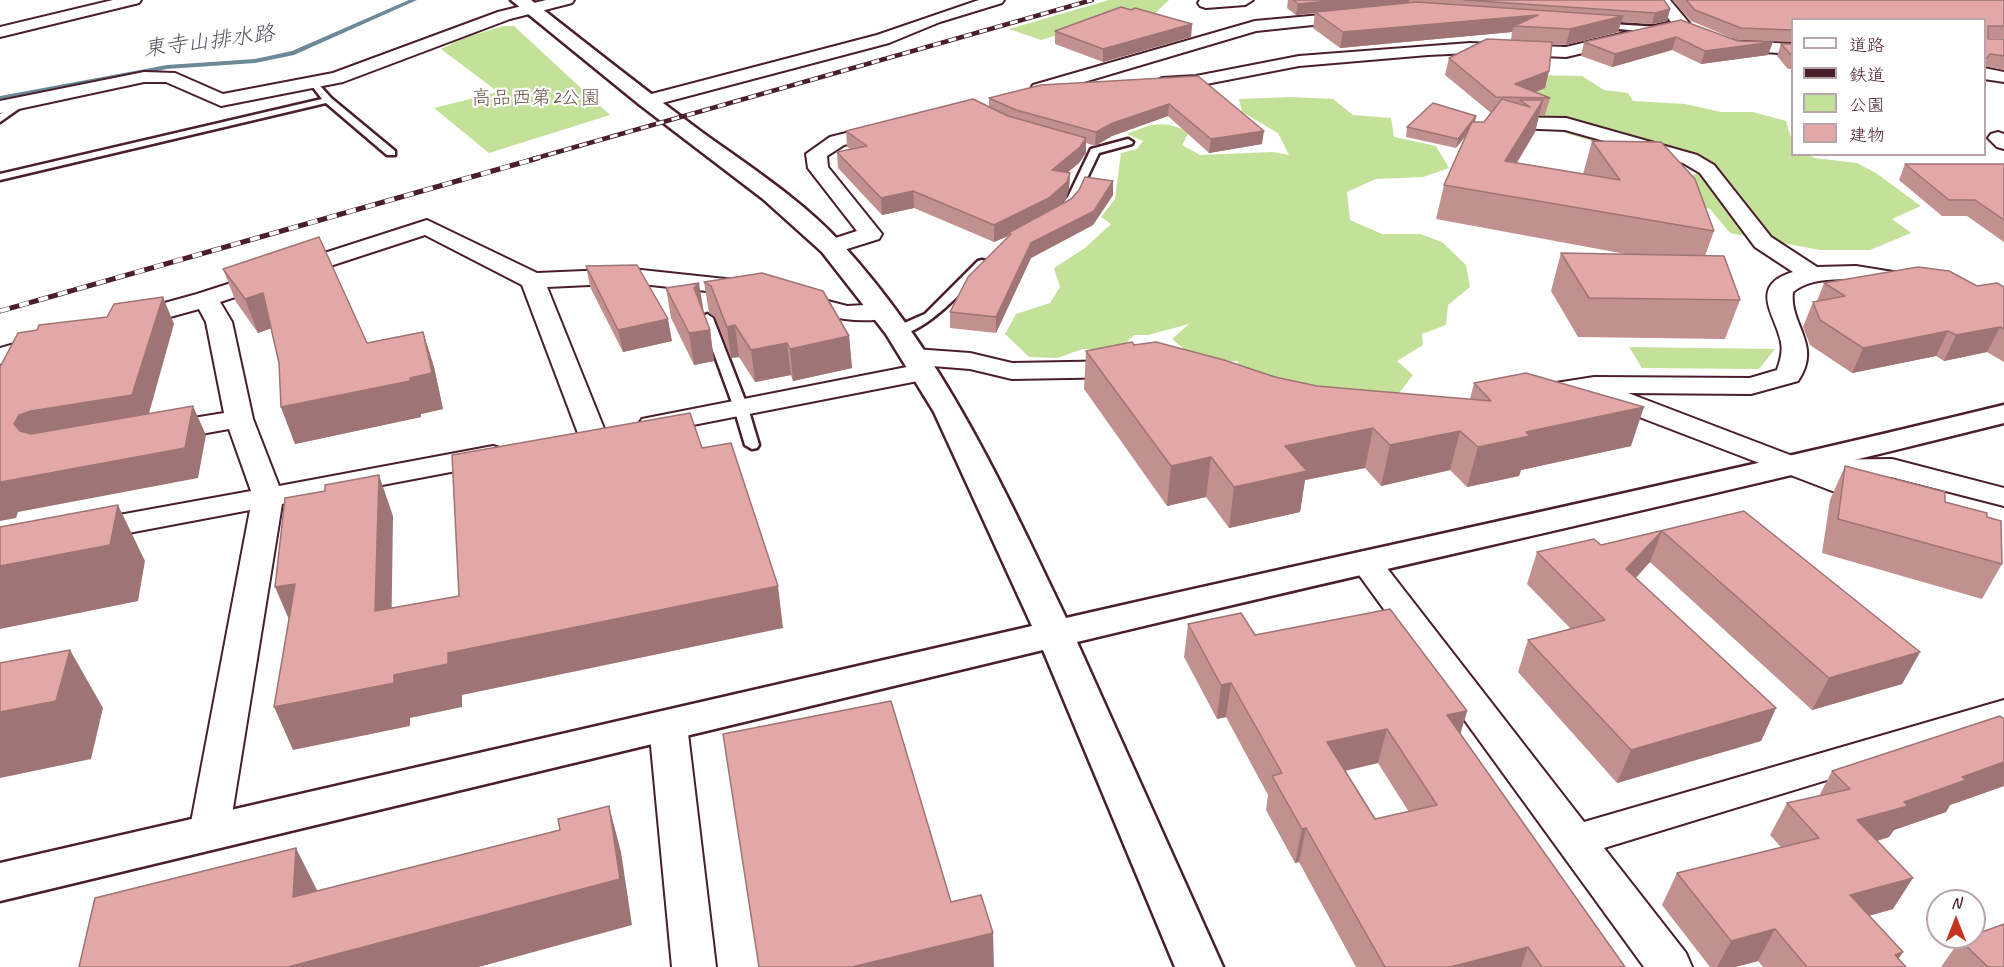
<!DOCTYPE html>
<html>
<head>
<meta charset="utf-8">
<style>
	body { margin:0 }
	#map { position:relative; width:2004px; height:967px; overflow:hidden; background:#fff; font-family:Caveat,"Klee One",sans-serif }
	canvas { display:block }
	.legend { position:absolute; left:1791px; top:18px; width:195px; height:138px; box-sizing:border-box; background:#fff; border:2px solid #b7a5aa; margin:0; padding:8px 10px; list-style:none; font-size:18px; color:#4a1f2b }
	.legend li { display:flex; align-items:center; gap:12px; height:30px }
	.legend b { width:30px; border:2px solid #b7a5aa }
	.north { position:absolute; left:1926px; top:889px; width:60px; height:60px; box-sizing:border-box; background:#fff; border:2px solid #b7a5aa; border-radius:50%; rotate:0deg; font-size:16px; font-weight:700; line-height:24px; text-align:center; color:#4a1f2b }
	.north::after { content:''; display:block; margin:auto; width:21px; height:27px; background:#c8321e; clip-path:polygon(50% 0,100% 100%,50% 72%,0 100%) }
</style>
</head>
<body>
<div id="map">
<canvas width="2004" height="967"></canvas>
<ul class="legend">
<li><b style="height:8px;background:#fff"></b>道路</li>
<li><b style="height:8px;background:#4a1f2b"></b>鉄道</li>
<li><b style="height:16px;background:#c3e199"></b>公園</li>
<li><b style="height:16px;background:#e2a7a6"></b>建物</li>
</ul>
<div class="north">N</div>
</div>
<script>
const context = document.querySelector('canvas').getContext('2d');
context.lineJoin = 'round';
function fillPath(path, color) { context.fillStyle = color; context.fill(path, 'evenodd'); }
function strokePath(path, color, width, dash) { context.strokeStyle = color; context.lineWidth = width; context.lineCap = dash ? 'butt' : 'round'; context.setLineDash(dash || []); context.stroke(path); }
function write(font, color, halo, rows, align = 'center') {
  context.font = font + ' Caveat,"Klee One",sans-serif'; context.lineWidth = 4.5; context.setLineDash([]); context.textBaseline = 'middle'; context.strokeStyle = halo; context.fillStyle = color; for (const [text, x, y, turn = 0] of rows) {
    context.save(); context.translate(x, y); context.rotate((+turn || 0) * Math.PI / 180); context.textAlign = isNaN(turn) ? turn : align; if (halo) context.strokeText(text, 0, 0); context.fillText(text, 0, 0); context.restore();
  }
}
fillPath(new Path2D(`
	M1109 0H1169L1150 18H1115L1041 40 1009 29Z
	M503 26H514L610 115 489 153 434 108 498 92 441 49 464 38Z
	M1488 74 1582 76 1604 90 1628 93 1633 101 1685 104 1721 112H1753L1786 121 1792 141V154L1809 155 1814 158 1857 163 1876 173 1921 206 1892 219 1911 233 1870 250H1820L1730 233 1710 209 1679 199V180L1698 173 1685 163 1595 142 1526 121 1475 86Z
	M1290 97 1333 99 1353 115 1391 118 1394 137 1436 146 1449 168 1423 177 1376 179 1347 192 1350 220 1382 234H1420L1442 242 1466 265 1470 287 1448 305 1446 325 1422 334 1423 345 1397 361 1413 375 1389 406 1238 377V361L1202 364 1172 339 1189 324 1148 335H1134L1125 344 1127 350 1083 349 1057 358 1029 357 1005 334 1016 314 1050 303 1060 287 1054 268 1085 248 1111 224 1101 217 1115 199 1121 153 1137 149 1143 141 1127 134C1153 123 1163 120 1189 132L1182 145 1200 155 1273 152 1289 155 1278 133 1242 112 1239 99Z
	M1629 347 1775 349 1759 369 1642 368Z`), '#c3e199');
fillPath(new Path2D(`
	M409 0H417L294 55 255 63 167 69 0 100V96L167 65 255 59 292 51Z`), '#6c8998');
const lane = new Path2D(`
	M1596 23 1659 27 1663 30 1659 33 1599 27H1596Z
	M314 79 331 98 395 151V155H387L326 103 0 180V174L322 99 309 82Z
	M19 101 27 103 0 122V114Z
	M1128 139 1133 142 1132 144 1099 153 1078 197 1067 212H1059L1057 210 1068 197 1091 149Z
	M982 260 986 261V267C968 285 921 340 893 334V328L925 314 978 261Z
	M707 314 713 318 748 408 759 445 757 448 752 449 745 445 734 408 701 318Z`);
const street = new Path2D(`
	M113 0H141L139 3 0 37V27Z
	M546 0H574L572 3 510 19 343 82 221 106 166 82H144L0 113V101L144 72 175 73 223 94 333 73 498 12Z
	M979 0H1004L1002 3 940 22 889 43 647 107 638 101 640 97 877 35Z
	M1200 0H1253L1245 5 1206 8 1200 6 1198 3Z
	M1654 0H1670L1690 24 1688 28 1566 57 1470 53 1428 55 1299 66 1196 86 1162 90 1153 84 1162 78 1196 76 1299 56 1470 43 1566 47 1671 22Z
	M1354 12 1362 17 1360 20 1256 31 1047 93 1040 95 1031 89 1033 85 1255 21Z
	M1730 40 1792 44V54L1724 49 1721 45 1724 41Z
	M1984 68 2004 72V82L1984 79Z
	M1496 117 1566 118 1697 155 1714 165 1771 237 1817 267 1856 266 1918 276 1921 281 1918 286 1909 288C1878 282 1819 270 1793 292 1789 325 1823 345 1798 381L1751 394 1628 393 1803 460 1892 459 2004 488V506L1891 477 1845 476 1885 491 1889 498 1885 505 1874 507 1595 400 1592 393 1534 402 1524 400 1520 394 1524 388 1594 377 1750 378 1777 370C1780 361 1783 352 1781 342 1776 315 1747 286 1793 272L1755 247 1700 173 1683 163 1565 130 1489 127 1486 123 1489 119Z
	M886 123 893 125 896 129 893 133 844 145 827 156 828 167 882 234 879 239 831 254 823 252 819 247 823 242 857 231 808 168 806 154 830 137Z
	M1998 132 2004 134V149L1997 147 1988 138 1991 134Z
	M427 220 537 273 632 269 744 281 753 283 756 288 753 293 744 295 632 283 547 287 607 436 603 442 593 445 583 442 579 436 522 285 425 235 220 302 232 322 253 419 279 486 493 446 503 449 508 455 503 461 493 464 282 504 229 833 223 844 209 849 195 844 189 833 250 510 86 541 75 538 70 531 75 524 86 521 251 491 229 429 162 441 152 438 148 432 152 426 162 423 224 413 206 322 199 309 130 328 121 325 117 320 121 315 197 294Z
	M797 293 847 306 883 304 892 307 896 312 892 317C855 326 823 315 788 305L785 300 788 295Z
	M46 335 55 338 59 343 55 348 0 364V348Z
	M914 349 970 353 1012 363 1125 361 1134 363 1138 369 1134 375 1125 377 1012 379 970 369 932 366 936 372 932 378 923 380 652 433 642 431 638 425 642 419 652 417 917 365 905 363 901 357 905 351Z
	M1365 551 1376 554 1584 822 2004 700V726L1604 848 1686 953 1692 967H1644L1354 568 1349 561 1354 554Z
	M668 711 681 715 687 725 716 967H672L649 725 655 715Z`);
const secondary = new Path2D(`
	M511 0H531C588 45 645 90 703 133 749 166 803 201 841 243 944 356 1001 482 1066 618 1379 546 1693 481 2004 405V423C1696 501 1386 567 1077 642L1223 967H1175L1043 650 0 901V863L1032 626 934 412 886 334 822 252 763 199 640 105Z`);
strokePath(lane, '#4a1f2b', 5);
strokePath(street, '#4a1f2b', 4);
strokePath(secondary, '#4a1f2b', 5);
fillPath(lane, '#fff');
fillPath(street, '#fff');
fillPath(secondary, '#fff');
const railFar1 = new Path2D(`
	M533 159 1092 0`);
const rail = new Path2D(`
	M0 311 538 158`);
strokePath(railFar1, '#4a1f2b', 4.5);
strokePath(rail, '#4a1f2b', 5);
strokePath(railFar1, '#fff', 3, [8]);
strokePath(rail, '#fff', 4, [10]);
fillPath(new Path2D(`
	M1288 0H1664L1670 9 1667 21 1652 24 1621 22 1618 32 1566 45 1552 44 1545 88 1535 92 1550 98 1545 115H1539L1535 132 1517 163 1583 174 1592 141 1714 231 1705 256 1740 300 1725 339 1578 337 1551 291 1561 253 1631 255 1436 219 1444 185 1466 135 1456 148 1406 137 1407 127 1476 116 1475 122H1484L1491 113 1445 75 1449 58 1511 40 1512 32 1340 48 1313 28 1315 13 1296 15 1287 8Z
	M1672 0H2004V38H1988V39H2004V70L1984 66V20H1792V42L1737 40 1691 21Z
	M1131 10 1192 24 1191 37 1103 62 1055 44V31Z
	M1681 20 1768 55 1701 64 1672 50 1612 67 1581 56 1584 42Z
	M1781 44H1792V69H1788L1777 56Z
	M1198 76 1262 144 1209 153 1168 116 1112 136 1095 146 1086 143V153L1079 163 1068 172 1070 173 1069 189 1066 199 1059 205 1113 181V195L1093 225 1031 258 996 333 950 328V312L1008 237V236L994 242 914 208 882 215 838 168 837 152 850 149 847 147 846 131 989 107V98Z
	M1905 164H2004V242L1967 216H1942L1899 180Z
	M586 266 672 341 623 352 590 287Z
	M223 269 367 343 423 332 434 367 443 409 421 414V417L295 444 281 407 279 363 271 328 258 333 236 302Z
	M704 282 849 336 852 368 793 381 791 375 755 382 739 357 731 358 715 317 709 313Z
	M1824 283 2004 287V362L1987 352 1944 361 1936 356 1852 373 1810 345 1803 327 1813 302 1817 301Z
	M666 288 710 330 714 361 694 365 671 318Z
	M1134 345 1317 386 1470 399 1474 383 1631 446 1521 470 1519 476 1467 487 1450 470 1381 486 1365 468 1305 480 1300 512 1229 528 1206 497 1167 506 1084 389 1086 351Z
	M1845 466 1987 517 2002 564 1982 599 1822 553 1830 500Z
	M1744 511 1920 652 1902 684 1812 710 1650 562 1636 578 1776 708 1761 741 1617 783 1518 672 1528 640 1571 629 1527 584 1537 552 1601 545Z
	M1188 624 1255 635 1467 711 1460 734 1625 967H1356L1299 862 1295 863 1266 810 1268 795 1226 717 1217 719 1184 657ZM1378 763 1409 812 1375 819 1345 771Z
	M2004 719V786L1950 805 1946 812 1894 830 1889 837 1877 841 1893 909 1869 916 1903 952 1898 959 1906 967H1763L1758 961 1735 967H1710L1662 905 1677 873 1781 847 1770 835 1787 803 1819 796 1832 771Z
	M1960 940 2004 967H1941Z`), '#c2908f');
fillPath(new Path2D(`
	M1337 0H1409L1408 5 1315 12V13L1296 15 1298 4Z
	M1670 9 1667 21 1652 24 1655 13Z
	M1538 15 1514 26 1512 32 1340 48 1343 32Z
	M1623 16 1618 32 1566 45 1570 29Z
	M1192 24 1191 37 1103 62V49Z
	M1676 37 1672 50 1612 67 1615 54Z
	M1773 42 1768 55 1701 64 1705 51Z
	M1549 71 1545 88 1521 98 1515 84Z
	M1543 100 1535 132 1497 195 1505 161Z
	M1169 104 1168 116 1112 136 1095 146 1096 132 1113 123Z
	M1476 116 1474 125 1456 148 1458 139Z
	M1264 131 1262 144 1209 153 1211 139Z
	M1086 138V153L1079 163 1051 186 1052 170Z
	M1070 173 1069 189 1066 199 1049 215 1008 233V236L994 242V225Z
	M1113 181V195L1093 225 1031 258 996 333V317L1031 243Z
	M913 191 914 208 882 215 881 198Z
	M699 283 704 313 694 288Z
	M263 293 275 327 258 333 245 299Z
	M163 297 174 324 146 424 34 445 14 424 19 415Z
	M668 319 672 341 623 352 618 330Z
	M735 325 739 357 731 358 727 327Z
	M2000 327 1987 352 1944 361 1956 335Z
	M710 330 714 361 694 365 689 333Z
	M1948 331 1936 356 1852 373 1863 348Z
	M423 332 434 367 443 409 421 414V417L295 444 281 407 410 378Z
	M849 336 852 368 793 381 790 349Z
	M787 343 791 375 755 382 751 350Z
	M193 406 206 435 198 478 18 512 16 518 0 521V485L1 482Z
	M1644 407 1631 446 1521 470 1519 476 1467 487 1478 447 1526 432Z
	M1373 428 1365 468 1305 480 1300 512 1229 528 1234 487 1285 446Z
	M1460 431 1450 470 1381 486 1390 445Z
	M1211 457 1206 497 1167 506 1171 466Z
	M379 475 393 516 391 653 375 611Z
	M118 505 145 561 138 601 0 629V566Z
	M1662 531 1650 562 1614 600 1626 569Z
	M295 584 293 629 275 587Z
	M778 586 783 628 462 695V707L410 718V726L293 750 274 707 394 675 448 653Z
	M70 650 103 708 91 759 0 778V712Z
	M1920 652 1902 684 1812 710 1829 678Z
	M1231 683 1226 717 1217 719 1221 685Z
	M1776 708 1761 741 1617 783 1631 750Z
	M1467 711 1457 746 1447 715Z
	M1387 729 1378 763 1320 776 1327 742Z
	M2004 762V786L1950 805 1946 812 1894 830 1889 837 1839 852 1857 820 1904 802 1962 777Z
	M609 806 621 852 632 925 479 967H288Z
	M1306 828 1299 862 1295 863 1302 829Z
	M296 848 319 894 293 897Z
	M1913 878 1893 909 1831 926 1850 895Z
	M1775 929 1758 961 1735 967H1717L1731 941Z
	M993 933 994 967H852Z
	M1528 947 1521 967H1450Z
	M1903 952 1893 967 1895 955Z`), '#9e7574');
const building = new Path2D(`
	M1293 0H1337L1298 4Z
	M1464 0H1664L1670 9 1655 13Z
	M1686 0H2004V26H1988V39H2004V56L1990 54 1987 58H1984V20H1792V30L1741 28 1695 10Z
	M1417 2 1623 16 1570 29 1514 26 1538 15 1343 32 1315 12Z
	M1121 7 1131 10 1135 8 1192 24 1103 49 1055 31Z
	M1681 20 1738 41 1773 42 1705 51 1676 37 1615 54 1584 42Z
	M1487 39 1552 42 1549 71 1515 84 1550 98 1496 97 1449 58Z
	M1781 44H1792V56Z
	M1198 76 1264 131 1211 139 1169 104 1113 123 1096 132 1016 110 989 98 1041 85Z
	M973 99 1008 116 1086 138 1080 147 1052 170 1070 173 1067 182 1049 198 994 225 913 191 881 198 837 152 867 146 846 131Z
	M1502 99 1530 107 1520 100H1543L1505 161 1620 180 1592 141 1661 142 1695 179 1714 231 1444 185 1472 122H1484Z
	M1433 103 1476 116 1458 139 1407 127Z
	M1905 164H2004V220L1975 200H1949Z
	M1085 177 1113 181 1094 211 1031 243 996 317 950 312 968 277 1011 234 1008 233 1071 199 1079 190Z
	M319 237 367 343 423 332 432 373 410 378V381L281 407 279 363 263 293 245 299 223 269Z
	M1561 253 1724 256 1740 300 1589 298Z
	M637 265 668 319 618 330 586 266Z
	M1918 267 1949 271 1977 286 1997 283 2004 287V329L2000 327 1956 335 1948 331 1863 348 1820 320 1813 302 1845 296 1824 283Z
	M762 273 823 291 849 336 790 349 787 343 751 350 735 325 727 327 711 286 704 282Z
	M699 283 694 288 710 330 689 333 666 288Z
	M163 297 132 395 31 411 19 415 14 424 20 431 31 434 193 406 185 448 1 482 0 485V367L18 333 37 330 39 325 107 317 114 304Z
	M1132 342 1134 345 1156 342 1224 360 1275 377 1317 386 1491 401 1474 383 1526 373 1644 407 1526 432 1530 436 1478 447 1460 431 1390 445 1373 428 1285 446 1307 471 1234 487 1211 457 1171 466 1086 351Z
	M690 413 702 448 731 443 778 586 448 653V664L394 675V683L274 707 295 584 275 587 285 498 325 491V485L379 475 375 611 459 596 452 455Z
	M1845 466 1945 492V502L1987 513V517L2001 521 2002 564 1838 519Z
	M118 505 110 545 0 566V527Z
	M1744 511 1920 652 1829 678 1662 531 1626 569 1776 708 1631 750 1528 640 1605 620 1537 552 1594 539 1601 545Z
	M1390 609 1467 711 1447 715 1625 967H1542L1528 947 1450 967H1385L1306 828 1302 829 1272 776 1282 773 1231 683 1221 685 1188 624 1241 613 1255 635ZM1387 729 1437 805 1375 819 1327 742Z
	M70 650 56 701 0 712V663Z
	M891 701 951 902 981 895 993 933 852 967H759L723 734Z
	M2000 716 2004 719V762L1962 777 1966 780 1904 802 1908 806 1857 820 1913 878 1850 895 1903 952 1895 955 1906 967H1807L1775 929 1731 941 1677 873 1819 838 1787 803 1850 789 1832 771Z
	M609 806 620 879 288 967H79L95 898 296 848 293 897 560 830 558 819Z
	M2004 924V967H1988L1960 940 1969 937H1974V935Z`);
fillPath(building, '#e2a7a6');
strokePath(building, '#9e7574', 1.5);
write('20px', '#6e594c', '#fff', [
	["高品西第2公園",536,99]
]);
write('italic 22px', '#5b5461', '#fff', [
	["東寺山排水路",209,42,-7]
]);
</script>
</body>
</html>
